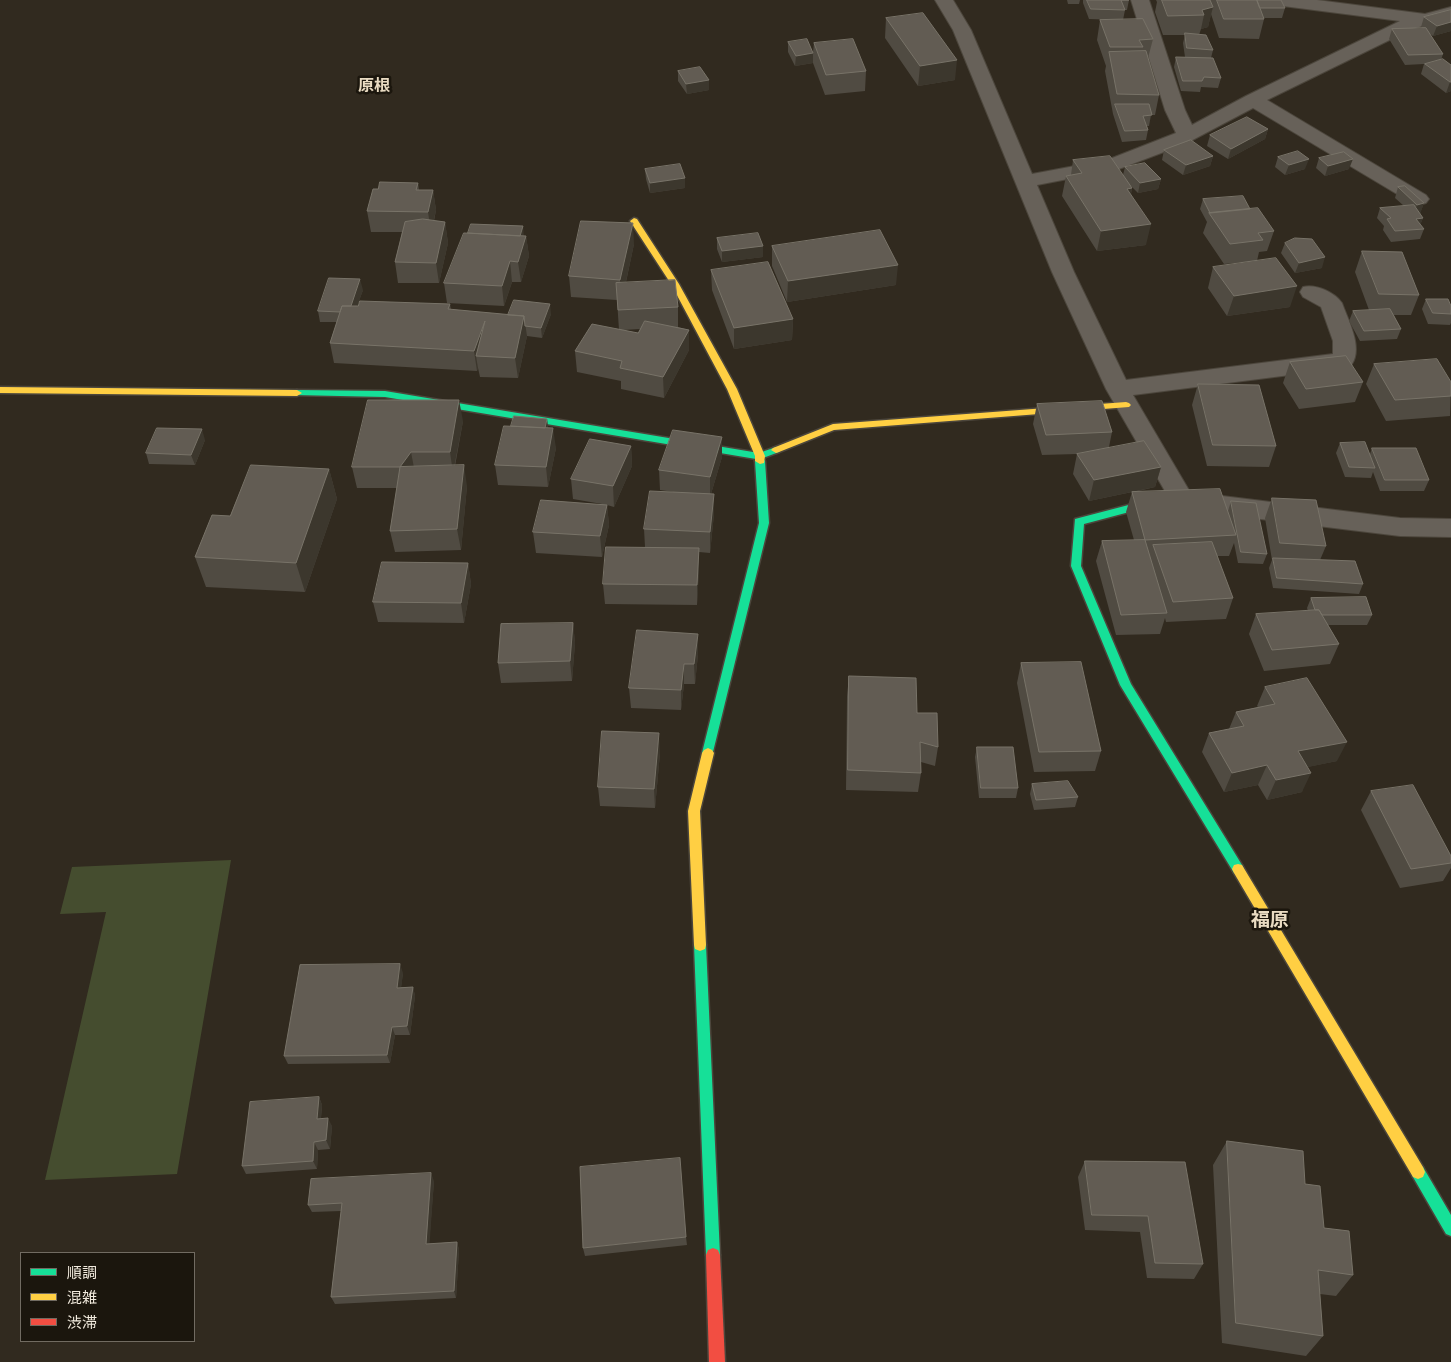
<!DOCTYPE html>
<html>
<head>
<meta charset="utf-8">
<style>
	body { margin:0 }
	#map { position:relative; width:1451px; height:1362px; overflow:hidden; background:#312a1f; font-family:"Source Serif 4","Noto Sans JP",serif }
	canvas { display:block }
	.legend { position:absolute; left:20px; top:1252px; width:175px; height:90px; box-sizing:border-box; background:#1b160d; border:1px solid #716b61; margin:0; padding:6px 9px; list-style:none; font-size:15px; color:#f2ebde }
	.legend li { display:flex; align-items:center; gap:10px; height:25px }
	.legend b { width:25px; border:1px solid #716b61 }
</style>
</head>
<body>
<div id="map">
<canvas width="1451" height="1362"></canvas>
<ul class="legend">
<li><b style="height:6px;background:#16e098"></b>順調</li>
<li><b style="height:6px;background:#ffcf43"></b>混雑</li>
<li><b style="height:6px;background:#f24e42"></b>渋滞</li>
</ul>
</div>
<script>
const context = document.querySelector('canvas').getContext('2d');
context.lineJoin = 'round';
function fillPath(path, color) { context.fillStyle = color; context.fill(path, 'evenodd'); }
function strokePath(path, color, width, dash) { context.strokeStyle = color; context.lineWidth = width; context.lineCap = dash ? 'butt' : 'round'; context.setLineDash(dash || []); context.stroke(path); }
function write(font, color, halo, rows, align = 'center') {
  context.font = font + ' "Source Serif 4","Noto Sans JP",serif'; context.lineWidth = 5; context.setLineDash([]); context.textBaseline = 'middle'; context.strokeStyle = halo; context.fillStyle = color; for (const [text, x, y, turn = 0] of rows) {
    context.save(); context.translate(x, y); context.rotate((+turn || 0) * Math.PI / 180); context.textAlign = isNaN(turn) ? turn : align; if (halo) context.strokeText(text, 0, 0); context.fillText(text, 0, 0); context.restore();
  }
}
fillPath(new Path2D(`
	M231 860 177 1174 45 1180 106 912 60 914 72 867Z`), '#454d2f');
const street = new Path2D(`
	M935 0H953L971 30 1032 174 1107 160 1176 133 1165 110 1131 0H1149L1185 110 1192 125 1246 96 1400 21 1275 5 1269 4 1266 0H1317L1425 14 1451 7V18L1412 29 1267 100 1426 195 1429 199 1426 203 1419 205 1412 203 1253 108 1185 144 1119 169 1037 185 1074 272 1126 380 1333 354V341L1321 307 1303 297 1300 292 1303 287C1316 284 1334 292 1342 303 1348 320 1363 347 1352 364L1290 375 1133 395 1190 492 1400 518 1451 519V537L1400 536 1211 513 1173 505 1106 389 1052 272 953 30Z`);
const fast = new Path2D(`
	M297 390 385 391 759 453 776 447 779 448 781 450 779 452 763 458 765 461 769 523 712 756H704L702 753 759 523 755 461 756 459 385 397 294 395V391Z
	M1163 496 1168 500 1167 502 1084 524 1081 566 1131 684 1242 865 1244 869 1242 873 1238 874 1234 873 1120 685 1071 566 1075 519Z
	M700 939 705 941 706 945 720 1255 718 1260 713 1262 708 1260 706 1255 694 945 695 941Z
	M1418 1165 1423 1167 1451 1215V1236L1446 1234 1413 1177 1411 1172 1413 1167Z`);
const slow = new Path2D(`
	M634 218 637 219 679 284 737 389 765 456 764 463 760 464 755 461V456L727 389 671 284 630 221Z
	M0 387 297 390 302 393 297 396 0 393Z
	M1126 402 1129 403 1131 405 1129 407 834 430 779 452 776 453 771 450 773 448 833 424Z
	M708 748 712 750 714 753 700 811 706 945 705 949 700 951 695 949 694 945 688 811 702 753 704 750Z
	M1238 864 1242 865 1423 1167 1425 1172 1423 1177 1418 1179 1413 1177 1234 873 1232 869 1234 865Z`);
const jam = new Path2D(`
	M713 1248 718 1250 720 1255 725 1362H709L706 1255 708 1250Z`);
strokePath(street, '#4c463c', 2);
strokePath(fast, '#4c463c', 3);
strokePath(slow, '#4c463c', 3);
strokePath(jam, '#4c463c', 3);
fillPath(street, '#676159');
fillPath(fast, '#16e098');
fillPath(slow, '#ffcf43');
fillPath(jam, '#f24e42');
fillPath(new Path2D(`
	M1067 0H1080L1079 4H1068Z
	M1083 0H1129L1127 10H1125L1123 20 1153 39 1148 58 1159 95 1155 115H1151L1149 126H1147L1148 130 1146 140 1122 142 1113 114 1105 71 1106 66 1097 40 1100 20H1118L1089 19 1083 3Z
	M1156 0H1281L1285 8 1282 18H1263L1264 19 1259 39 1219 38 1211 14 1208 27 1201 29 1199 35 1213 50 1211 58 1221 78 1218 88 1201 87 1200 92 1181 91 1174 67 1176 57H1185L1183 43 1185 35H1163L1155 12 1157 2Z
	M1451 10V31L1433 36 1429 33 1443 54 1441 60 1451 65V91L1446 93 1421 74 1424 64 1405 65 1389 39 1392 29H1423L1421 27 1424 17Z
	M886 18 955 80 918 86 885 38Z
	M788 42 813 52 814 43 866 71 865 91 825 95 813 63 795 66 788 52Z
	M678 71 709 80V90L687 94 678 81Z
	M1268 129 1265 139 1228 159 1207 146 1210 135Z
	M1164 150 1213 156 1210 166 1183 175 1162 160Z
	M1278 157 1305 169 1285 175 1275 167Z
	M1319 158 1349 169 1325 176 1316 168Z
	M1073 160 1123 175 1125 167 1161 179 1158 189 1138 193 1130 185 1132 188 1131 194 1146 245 1097 251 1062 196 1066 176 1071 175Z
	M645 169 685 188 650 193 646 179Z
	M418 183 419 190H433L436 210 434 221 445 222 448 243 439 283H398L395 262 402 232H371L367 211 378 189Z
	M1398 187 1424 203 1420 213 1423 218 1420 225 1424 229 1420 239 1391 242 1383 230 1384 226 1377 218 1380 208 1404 206 1395 198Z
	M1203 199 1250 209 1274 231 1267 251 1259 252 1257 261 1224 264 1203 233 1207 222 1200 209Z
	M524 236H526L529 256 521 282H512L504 306 447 303 444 283Z
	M717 238 763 246V257L722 262 717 249Z
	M1285 243 1322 268 1295 273 1281 253Z
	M634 244 626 282 678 307V327L689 330V350L664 398 621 389V381L577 372 575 351 619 330 617 300 571 297 569 276ZM640 329 638 333 623 330Z
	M772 246 896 285 787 302 772 266Z
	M1362 251 1419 295 1411 315H1394L1401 329 1397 339 1360 341 1349 321 1353 311 1369 310 1355 272Z
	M1213 267 1290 307 1227 316 1208 288Z
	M711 270 793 319 792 340 734 349 712 290Z
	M363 290 357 306 450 304 451 310 508 315 551 314 542 338 527 336 518 378 480 377 478 368 477 371 334 363 330 343 337 322H320L318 311Z
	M1426 299 1451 306V323L1450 325 1428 324 1422 309Z
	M1290 362 1363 382 1355 402 1299 409 1283 383Z
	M1374 364 1451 382 1450 416 1386 421 1366 384Z
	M1198 384 1276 446 1269 467 1207 466 1192 405Z
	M1037 404 1112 432 1109 447 1161 467 1155 487 1134 492 1228 511 1231 501 1267 554 1263 564 1238 563 1234 543 1229 556H1217L1233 598 1226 619 1166 622 1165 618 1160 634 1116 635 1096 561 1102 541 1134 540 1126 512 1132 492 1089 501 1073 474 1077 454 1042 455 1033 424Z
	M547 419 548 428 556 448 548 487 498 485 495 465 511 426Z
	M463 421 455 466 467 486 461 550 395 552 390 531 397 488H357L352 467Z
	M205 440 195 465 149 464 146 453Z
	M1340 443 1370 454 1372 448 1429 480 1424 491H1380L1373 472 1371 478 1345 477 1336 453Z
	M631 446 632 466 614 507 607 505 609 525 602 557 536 553 533 532 602 504 573 499 571 479Z
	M722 457 711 494 714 514 710 553 699 552V568L697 605 605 604 603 584 645 547 644 529 673 492 660 490 659 470Z
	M329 469 337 499 305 592 206 587 195 557 230 516Z
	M1272 498 1326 546 1320 560 1363 584 1359 594 1273 588 1269 568 1272 560 1265 518Z
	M468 563 471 584 464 623 378 622 373 602Z
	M1311 598 1372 615 1367 625H1328L1339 644 1330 664 1264 671 1249 634 1256 614 1308 611 1307 608Z
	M573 623 575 643 572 681 501 683 498 663Z
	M698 654 695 684H684L681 710 631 708 629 688Z
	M1021 663 1101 751 1095 771 1034 772 1017 683Z
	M849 676 917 713 938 747 935 766 921 762V773L918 792 846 790 847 696Z
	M1265 687 1337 761 1307 767 1302 792 1267 800 1258 785 1224 792 1202 752 1209 733 1229 729 1236 712 1258 707 1257 706Z
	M977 747 1018 788 1016 798H979L975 757Z
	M660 753 655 808 600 806 598 787Z
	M1032 784 1078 797 1075 807 1034 810 1030 794Z
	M1371 791 1451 856V868L1443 881 1400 888 1361 810Z
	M403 973 401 987H413L415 996 410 1035H395L390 1063 288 1064 284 1056Z
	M319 1097 322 1105 321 1118 332 1126 330 1149 318 1150 317 1169 246 1174 242 1166Z
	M1227 1141 1305 1184 1324 1228 1353 1275 1336 1296 1320 1294 1323 1336 1306 1356 1222 1343 1213 1165Z
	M1085 1161 1203 1264 1194 1279 1147 1278 1140 1232 1085 1230 1078 1177Z
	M434 1181 429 1244 457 1242 459 1250 456 1298 335 1304 331 1297 341 1211 312 1212 308 1205Z
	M686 1237 687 1245 585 1256 583 1248Z`), '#504b42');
fillPath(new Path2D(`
	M1213 7 1208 27 1201 29 1204 15 1202 10Z
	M1451 22V31L1433 36 1437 26Z
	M813 53V63L795 66 796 56Z
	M957 60 955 80 918 86 920 66Z
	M709 80V90L687 94 686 84Z
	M1450 82H1451V91L1446 93Z
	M1268 129 1265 139 1228 159 1231 149Z
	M1213 156 1210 166 1183 175 1186 165Z
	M1309 159 1305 169 1285 175 1289 165Z
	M1353 159 1349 169 1325 176 1328 166Z
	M685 178V188L650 193V183Z
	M1161 179 1158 189 1138 193 1140 183Z
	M1132 188 1128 208 1127 189Z
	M433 190 436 210 431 232 428 212Z
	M1424 203 1420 214 1413 215 1417 205Z
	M1423 218 1419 228 1416 219Z
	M445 222 448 243 439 283 436 263Z
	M633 223 634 244 622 300 620 280Z
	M1151 224 1146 245 1097 251 1101 231Z
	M523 226 524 236 517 245Z
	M526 236 529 256 521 282 518 262Z
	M763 246V257L722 262V251Z
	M1325 257 1322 268 1295 273 1299 263Z
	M510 261 512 282 504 306 502 286Z
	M898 265 896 285 787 302 788 281Z
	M360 279 363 290 351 323 349 312Z
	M1297 286 1290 307 1227 316 1234 296Z
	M550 304 551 314 542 338 541 328Z
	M524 316 527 336 518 378 515 358Z
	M793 319 792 340 734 349V328Z
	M485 321 476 356 478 368 477 371 474 351Z
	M689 330V350L664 398 663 377Z
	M459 400 463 421 453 473 450 452Z
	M547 419 548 430 543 433Z
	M553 428 556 448 548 487 546 467Z
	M202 429 205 440 195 465 191 455Z
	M722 437V457L710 497V477Z
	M631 446 632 466 614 507 613 486Z
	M411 452 415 473 400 467Z
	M464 465 467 486 461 550 457 529Z
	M1161 467 1155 487 1089 501 1094 480Z
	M329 469 337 499 305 592 296 563Z
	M714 494V514L710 553V532Z
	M607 505 609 525 602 557 600 536Z
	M699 548V568L697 605V585Z
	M468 563 471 584 464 623 461 603Z
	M573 623 575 643 572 681 570 661Z
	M698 634V654L695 684 694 664Z
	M684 664V684L681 710V690Z
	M659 733 660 753 655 808 654 789Z
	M1347 742 1337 761 1289 771 1298 751Z
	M1267 765 1258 785 1224 792 1232 773Z
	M1311 773 1302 792 1267 800 1276 780Z
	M400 964 403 973 400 997 397 988Z
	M413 987 415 996 410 1035 407 1026Z
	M392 1027 395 1035 390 1063 387 1055Z
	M319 1097 322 1105 320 1127 317 1119Z
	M328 1118 332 1126 330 1149 326 1140Z
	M314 1142 318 1150 317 1169 313 1161Z
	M431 1173 434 1181 429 1252 426 1244Z
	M457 1242 459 1250 456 1298 454 1291Z`), '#3c372d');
const building = new Path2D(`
	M1087 0H1129H1121L1125 10 1091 9Z
	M1162 0H1210L1213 7 1202 10 1204 15 1168 16Z
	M1217 0H1257L1264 19H1224Z
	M1257 0H1281L1285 8H1260Z
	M1451 10V22L1437 26 1424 17Z
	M923 13 957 60 920 66 886 18Z
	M1143 19 1153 39 1139 40 1143 47H1110L1100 20Z
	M1426 28 1443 54 1408 55 1392 29Z
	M1185 33 1206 35 1213 50 1187 48Z
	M807 39 813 53 796 56 788 42Z
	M853 39 866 71 826 75 814 43Z
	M1146 51 1159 95 1117 94 1109 52Z
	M1176 57 1213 58 1221 78 1204 77 1202 81H1183Z
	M1443 59 1451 65V82H1450L1425 64Z
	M700 67 709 80 686 84 678 71Z
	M1115 104H1149L1152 115 1143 116 1148 130 1125 131Z
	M1247 117 1268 129 1231 149 1210 135Z
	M1191 140 1213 156 1186 165 1164 150Z
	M1298 151 1309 159 1289 165 1278 157Z
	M1344 152 1353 159 1328 166 1319 158Z
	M1110 156 1132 188 1127 189 1151 224 1101 231 1066 176 1082 173 1073 160Z
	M1145 163 1161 179 1140 183 1125 167Z
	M680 164 685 178 650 183 645 169Z
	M380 182 418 183 416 190H433L428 212 367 211 373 189H378Z
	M1405 186 1424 203 1417 205 1398 187Z
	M1243 196 1250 209 1210 213 1203 199Z
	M1414 205 1423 218 1416 219 1424 229 1395 231 1387 219 1391 218 1380 208Z
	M1258 208 1274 231 1258 233 1263 240 1230 244 1209 213Z
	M423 219 445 222 436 263 395 262 405 222Z
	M581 221 633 223 620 280 569 276Z
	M471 224 523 226 520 236 468 233Z
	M880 230 898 265 788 281 772 246Z
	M464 233 526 236 518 262 510 261 502 286 444 283Z
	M758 233 763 246 722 251 717 238Z
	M1295 238 1312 239 1325 257 1299 263 1285 243Z
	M1362 251 1402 252 1419 295 1379 294Z
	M1276 258 1297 286 1234 296 1213 267Z
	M768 262 793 319 734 328 711 270Z
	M329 278 360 279 351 306H342L340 312 318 311Z
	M675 280 678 307 618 310 616 283Z
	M1426 299H1448L1451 306V314L1433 313Z
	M514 300 550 304 541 328 525 326 524 316 508 315Z
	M360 301 450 304 448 309 524 316 515 358 476 356 485 321 474 351 330 343 342 306H358Z
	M1390 309 1401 329 1364 331 1353 311Z
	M645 321 689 330 663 377 620 368 622 361 575 351 592 324 638 333Z
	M1346 356 1363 382 1306 389 1290 362Z
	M1437 359 1451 382V396L1395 400 1374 364Z
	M1198 384 1259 385 1276 446 1213 445Z
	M368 400H459L450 452H411L400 467H352Z
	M1102 401 1112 432 1046 435 1037 404Z
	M514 416 547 419 545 428 511 426Z
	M504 426 553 428 546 467 495 465Z
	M157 428 202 429 191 455 146 453Z
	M673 430 722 437 710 477 659 470Z
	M590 439 631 446 613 486 571 479Z
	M1144 441 1161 467 1094 480 1077 454Z
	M1365 442 1375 468 1349 467 1340 443Z
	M1372 448H1416L1429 480H1385Z
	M251 465 329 469 296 563 195 557 212 515 230 516Z
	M464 465 457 529 390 531 400 467Z
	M1220 489 1236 535 1145 540 1132 492Z
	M650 491 714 494 710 532 644 529Z
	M1272 498 1316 500 1326 546 1280 543Z
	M541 500 607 505 600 536 533 532Z
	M1231 501 1256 503 1267 554 1241 552Z
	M1145 540 1167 613 1121 615 1102 541Z
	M1212 542 1233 598 1173 602 1153 545Z
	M606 547 699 548 697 585 603 584Z
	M1273 558 1355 561 1363 584 1277 578Z
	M382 562 468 563 461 603 373 602Z
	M1366 597 1372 615H1322L1319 610H1315L1311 598Z
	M1319 610 1339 644 1272 650 1256 614Z
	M573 623 570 661 498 663 501 624Z
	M637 630 698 634 694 664H684L681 690 629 688Z
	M1081 662 1101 751 1039 752 1021 663Z
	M849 676 916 678 917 713H937L938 747 920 742 921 773 848 770Z
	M1307 678 1347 742 1298 751 1311 773 1276 780 1267 765 1232 773 1209 733 1244 726 1236 712 1275 704 1265 687Z
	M602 731 659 733 654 789 598 787Z
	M977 747H1013L1018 788H981Z
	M1068 781 1078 797 1036 800 1032 784Z
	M1413 785 1451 856V863L1411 869 1371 791Z
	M400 964 397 988 413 987 407 1026 392 1027 387 1055 284 1056 300 965Z
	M319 1097 317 1119 328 1118 326 1140 314 1142 313 1161 242 1166 250 1102Z
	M1227 1141 1303 1151 1305 1184 1320 1186 1324 1228 1349 1231 1353 1275 1318 1270 1323 1336 1236 1323Z
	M680 1158 686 1237 583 1248 580 1167Z
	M1085 1161 1185 1162 1203 1264 1155 1263 1148 1216 1092 1215Z
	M431 1173 426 1244 457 1242 454 1291 331 1297 342 1203 308 1205 311 1179Z`);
fillPath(building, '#625c53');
strokePath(building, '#787368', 1);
write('bold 16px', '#e9dbc2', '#1b160d', [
	["原根",374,87]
]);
write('bold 19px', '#e9dbc2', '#1b160d', [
	["福原",1270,921]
]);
</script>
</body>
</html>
